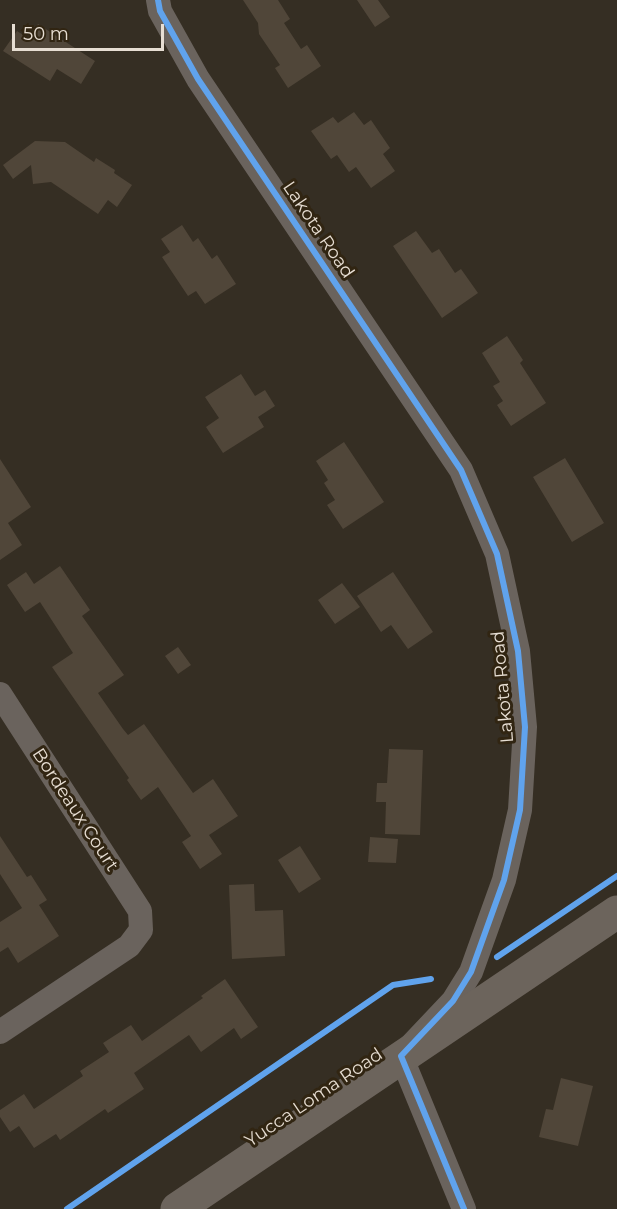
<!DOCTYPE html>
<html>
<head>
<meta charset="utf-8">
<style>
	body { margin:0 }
	#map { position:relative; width:617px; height:1209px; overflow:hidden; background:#352e23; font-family:Montserrat,sans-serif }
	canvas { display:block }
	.scale { position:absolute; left:12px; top:24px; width:152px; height:27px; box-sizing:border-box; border:3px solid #e7ded3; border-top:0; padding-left:8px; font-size:18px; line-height:21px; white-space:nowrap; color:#e7ded3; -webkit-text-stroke:4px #312512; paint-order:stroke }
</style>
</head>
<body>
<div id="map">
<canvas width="617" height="1209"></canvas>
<div class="scale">50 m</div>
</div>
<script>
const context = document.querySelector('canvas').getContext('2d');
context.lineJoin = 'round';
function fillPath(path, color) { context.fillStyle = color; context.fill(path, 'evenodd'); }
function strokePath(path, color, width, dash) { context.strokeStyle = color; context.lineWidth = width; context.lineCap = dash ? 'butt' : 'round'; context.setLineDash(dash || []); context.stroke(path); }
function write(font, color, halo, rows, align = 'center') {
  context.font = font + ' Montserrat,sans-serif'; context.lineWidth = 6; context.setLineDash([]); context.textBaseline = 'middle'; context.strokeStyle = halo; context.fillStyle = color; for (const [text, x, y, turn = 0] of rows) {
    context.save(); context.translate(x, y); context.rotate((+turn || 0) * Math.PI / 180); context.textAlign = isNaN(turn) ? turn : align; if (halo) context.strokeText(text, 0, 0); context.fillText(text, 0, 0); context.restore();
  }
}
fillPath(new Path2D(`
	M243 0H278L290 19 284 23 301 49 307 45 321 66 288 88 275 68 280 65 259 34 258 23Z
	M357 0H378L390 17 375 27Z
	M38 24 95 61 81 84 57 69 50 81 3 51 17 31 28 38Z
	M354 112 364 125 371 120 390 148 383 154 395 171 371 188 356 167 349 172 337 155 331 159 311 131 333 117 338 123Z
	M35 141 65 142 94 162 96 158 115 170 114 173 132 185 117 207 108 200 98 214 51 182 33 184 31 165 13 179 3 165Z
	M182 225 193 242 198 238 212 259 217 255 236 284 205 304 196 291 188 296 162 257 170 252 161 239Z
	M416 231 432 253 439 249 455 273 461 269 478 293 442 318 393 246Z
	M507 336 523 360 520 363 546 403 511 426 497 405 503 401 493 386 500 382 482 353Z
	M241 374 255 396 265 390 275 406 258 417 264 427 223 453 206 427 219 418 205 397Z
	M344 442 384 502 343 529 327 505 335 500 324 483 328 480 316 461Z
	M565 458 604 523 572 542 533 477Z
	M0 459 31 507 8 523 22 545 0 560Z
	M60 566 90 610 82 616 124 675 98 693 123 729 128 735 144 724 193 793 213 779 238 816 209 835 222 854 200 869 182 842 191 836 158 787 141 800 127 780 129 778 52 667 73 653 40 602 25 612 7 585 26 572 34 584Z
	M393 572 433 632 408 649 391 625 381 632 357 596Z
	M342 583 360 607 335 624 318 600Z
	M178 647 191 665 178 674 165 656Z
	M389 749 423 750 420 835 385 834 386 802H376L377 783H387Z
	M0 836 27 877 31 875 47 900 39 905 59 936 18 963 8 947 0 952V922L22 908 0 874Z
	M370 837 398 839 396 863 368 862Z
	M300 846 321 879 299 893 278 860Z
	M254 884 255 911 283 910 285 956 232 959 229 885Z
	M225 979 258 1027 241 1039 234 1028 201 1052 189 1035 134 1073 144 1089 108 1113 105 1109 60 1140 56 1134 34 1148 19 1126 10 1132 0 1117V1110L24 1094 34 1109 83 1076 80 1071 109 1052 103 1043 131 1025 142 1041 203 998 201 996Z
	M561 1078 593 1086 578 1146 539 1137 546 1109 553 1110Z`), '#504639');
strokePath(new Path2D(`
	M158 0 160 11 198 79 461 470 497 554 518 651 525 727 520 810 504 880 471 972 453 1001 401 1056 464 1209
	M0 694 140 911 141 930 129 946 0 1032`), '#6a635d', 24);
strokePath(new Path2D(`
	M177 1209 617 912`), '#6c645c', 33);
strokePath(new Path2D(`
	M158 0 160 11 198 79 461 470 497 554 518 651 525 727 520 810 504 880 471 972 453 1001 401 1056 464 1209
	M497 957 617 876
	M67 1209 393 985 431 979`), '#60a3ed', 6);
write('18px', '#e7ded3', '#312512', [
	["Lakota Road",318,230,56],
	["Lakota Road",503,687,-95],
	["Bordeaux Court",75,810,57],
	["Yucca Loma Road",314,1098,-34]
]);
</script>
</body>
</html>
